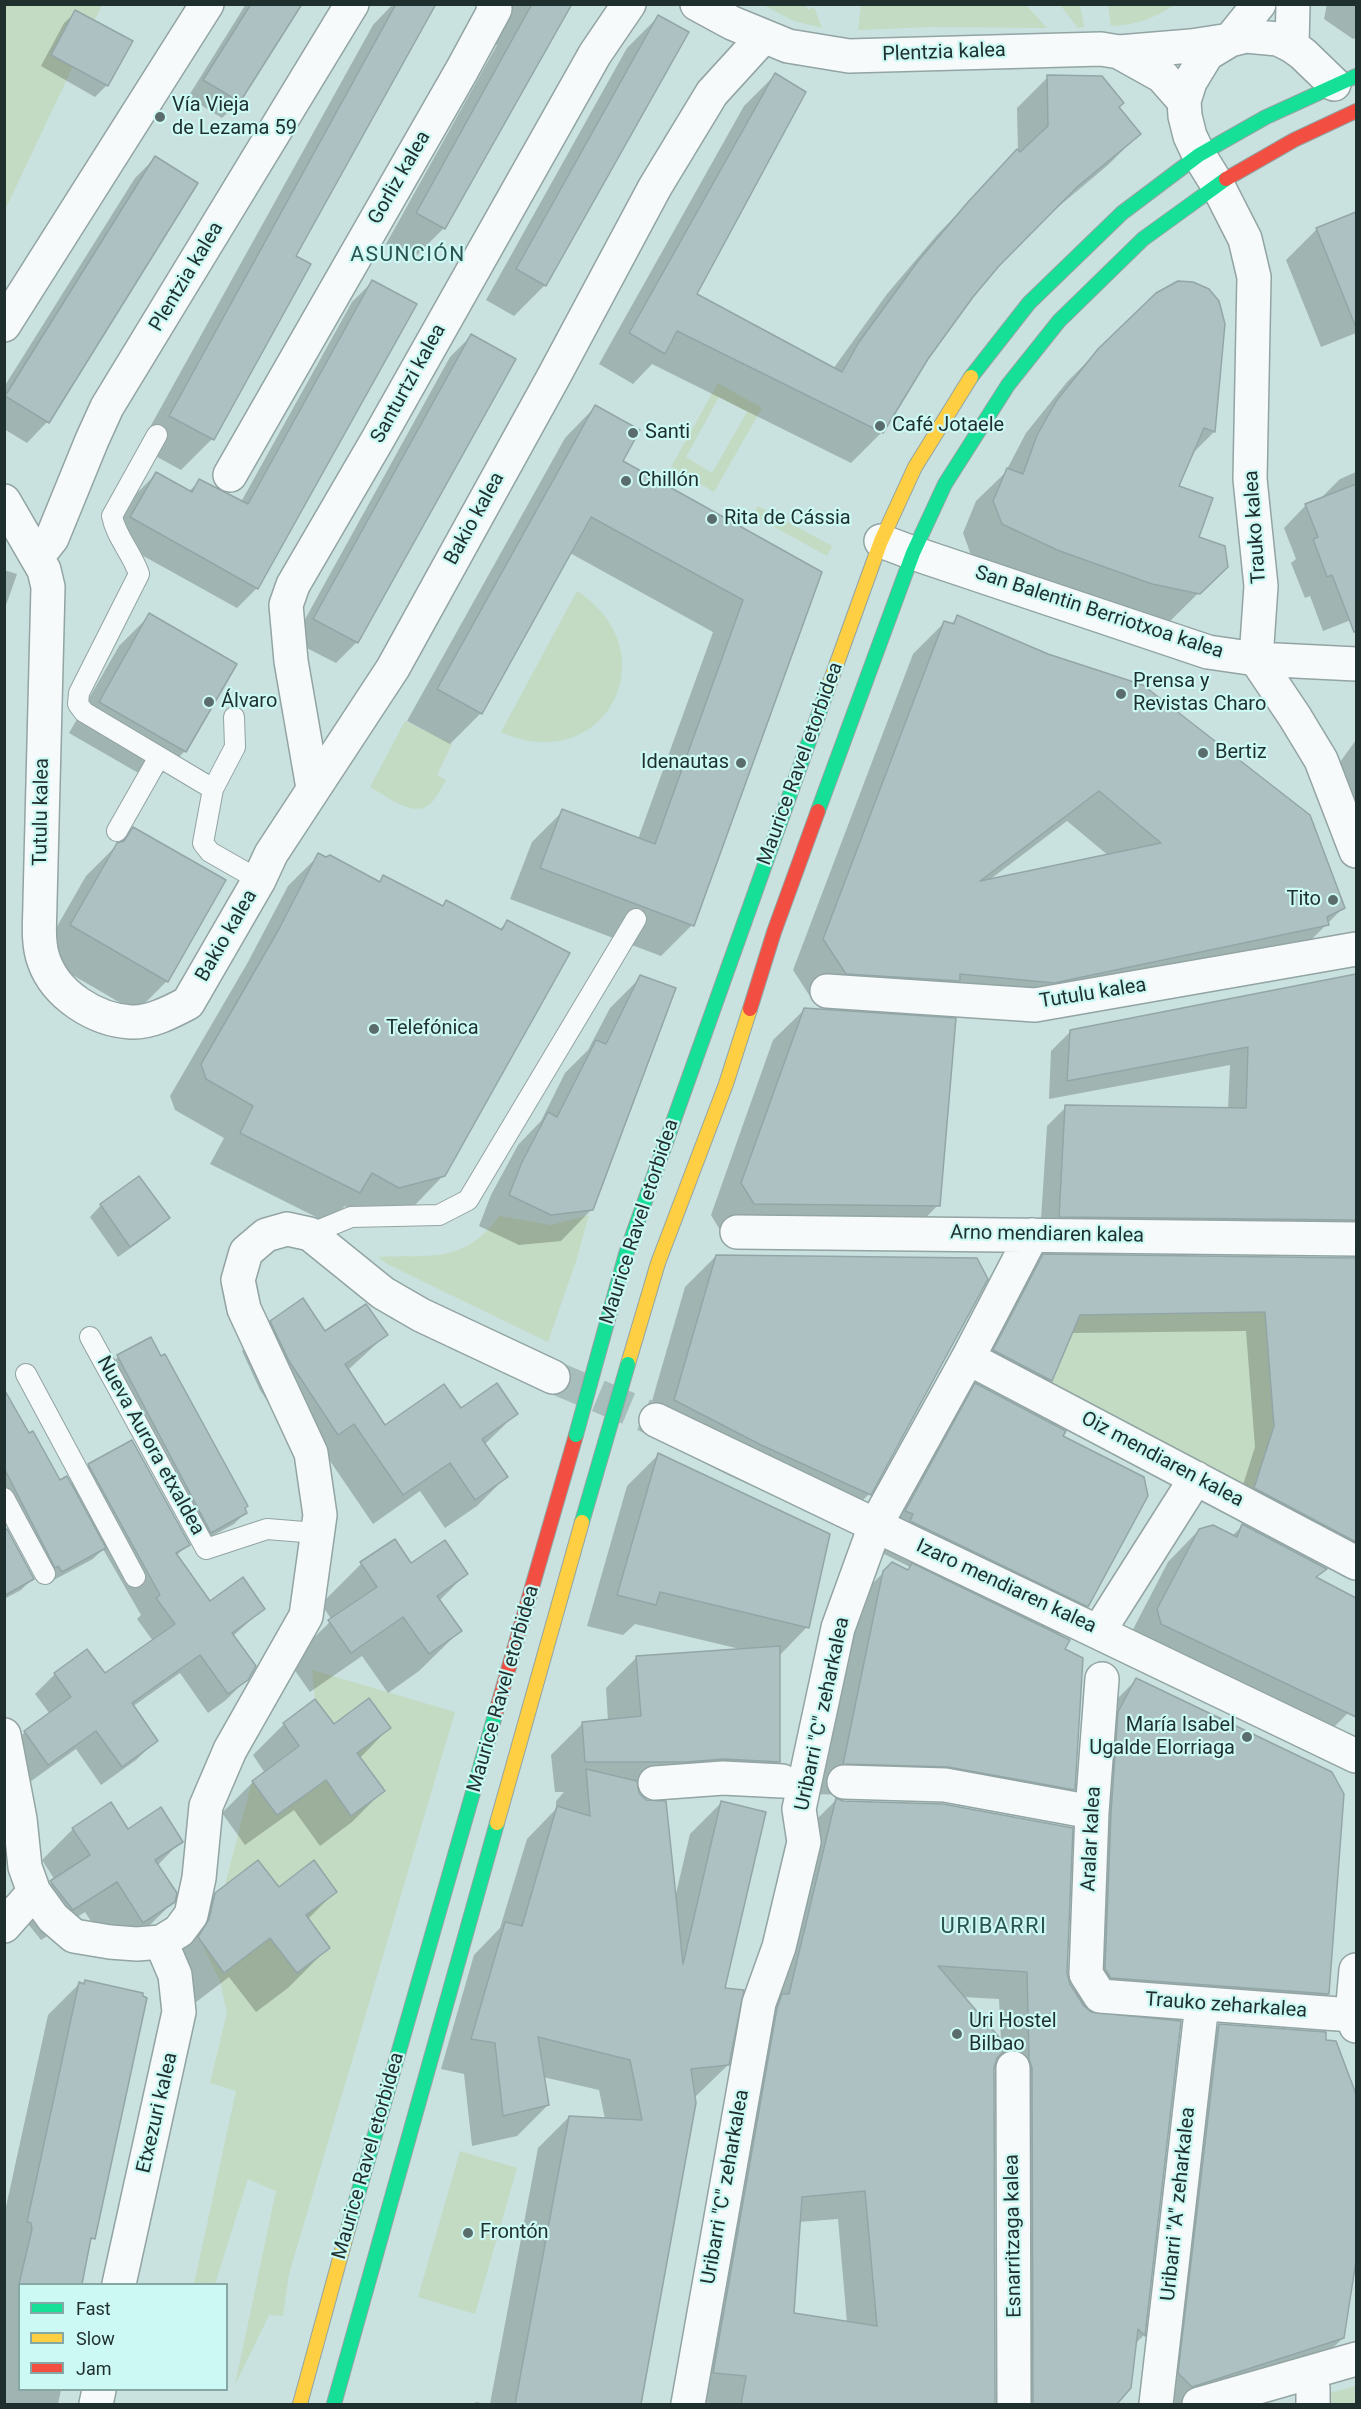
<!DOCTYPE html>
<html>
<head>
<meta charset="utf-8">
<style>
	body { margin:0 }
	#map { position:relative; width:1361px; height:2409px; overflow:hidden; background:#c9e1df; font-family:Roboto,sans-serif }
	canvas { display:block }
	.frame { position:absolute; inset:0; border:6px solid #1e2f2e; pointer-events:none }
	.legend { position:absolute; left:18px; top:2283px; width:210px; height:108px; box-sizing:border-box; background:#ccf9f4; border:2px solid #86a8a5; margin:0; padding:8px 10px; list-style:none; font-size:18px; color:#1e2f2e }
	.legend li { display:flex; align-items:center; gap:12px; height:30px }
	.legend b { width:30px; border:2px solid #86a8a5 }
</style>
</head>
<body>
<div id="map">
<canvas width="1361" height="2409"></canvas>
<div class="frame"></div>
<ul class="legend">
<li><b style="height:8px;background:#16e098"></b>Fast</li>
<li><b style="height:8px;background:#ffcf43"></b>Slow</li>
<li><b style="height:8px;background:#f24e42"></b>Jam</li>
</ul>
</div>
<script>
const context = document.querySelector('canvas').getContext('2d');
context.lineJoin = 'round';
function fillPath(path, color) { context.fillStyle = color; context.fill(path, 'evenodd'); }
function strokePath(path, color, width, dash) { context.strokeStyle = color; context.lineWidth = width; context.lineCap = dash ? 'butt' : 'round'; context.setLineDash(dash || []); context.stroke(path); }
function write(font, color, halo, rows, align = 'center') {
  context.font = font + ' Roboto,sans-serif'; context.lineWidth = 4.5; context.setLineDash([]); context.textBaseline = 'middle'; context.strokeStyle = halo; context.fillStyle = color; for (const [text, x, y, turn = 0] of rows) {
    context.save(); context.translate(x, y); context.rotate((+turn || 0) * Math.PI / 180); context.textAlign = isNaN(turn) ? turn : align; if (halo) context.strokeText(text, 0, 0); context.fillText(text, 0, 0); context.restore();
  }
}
fillPath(new Path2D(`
	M861 4 1026 5 1047 28 931 27 858 30Z
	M5 5H102L5 210Z
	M763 5H806L808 10 814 7 822 28 794 21Z
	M1060 5H1080L1084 27 1078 28Z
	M1108 5V4L1175 5C1153 18 1138 25 1111 26Z
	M718 383 762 408 714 492 671 467ZM719 397 747 412 712 473 686 457Z
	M758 506 832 546 827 556 753 515Z
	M577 591C672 653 603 779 501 732Z
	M405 721 452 744 437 775 446 780C441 788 437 798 430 804 414 819 385 795 370 787Z
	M589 1215 576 1261 548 1342 387 1264 378 1257C430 1254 464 1265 499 1216L551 1225Z
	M1265 1312 1274 1426 1251 1495 1052 1382 1080 1315Z
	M312 1670 455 1712 289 2274 283 2316 269 2315 235 2385 276 2191 248 2179 215 2284H194L236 2091 210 2083 227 2013 220 1981 201 1942 224 1973 270 1938 298 1973 330 1948 306 1915 337 1892 314 1860 279 1887 258 1860 225 1885 252 1781 277 1815 326 1780 351 1816 385 1792 357 1753 391 1728 369 1699 334 1724 315 1699Z
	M460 2151 517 2168 475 2314 418 2297Z
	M1356 2386V2404H1318V2396Z`), '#c3dbc2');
fillPath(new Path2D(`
	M246 4H300L239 102 222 118 188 97Z
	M393 4H423L294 256 309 265 212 439 181 470 139 447 373 25Z
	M491 4H570L444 228 413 259 386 244 497 45 492 43Z
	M1327 4H1356V38L1353 39 1324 19Z
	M76 12 130 42 107 85 95 97 41 66 64 23Z
	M658 17 545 285 514 316 486 300 627 48Z
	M775 75 695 295 833 369 887 294 937 235 1018 151 1017 108 1048 77 1118 107 1139 134 1108 165 1045 218 1013 248 971 296 926 358 882 432 851 463 652 364 633 384 599 364 744 106Z
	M156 157 196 183 47 422 27 443 4 429V387L135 178Z
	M1356 214V333L1321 347 1286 260 1317 229Z
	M372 282 257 588 237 608 111 538 136 494 156 474 188 492 200 481 241 502 352 302Z
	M1223 324 1214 432 1191 455 1177 487 1197 538 1226 566 1167 624 971 555 963 533 976 501 1005 473 1026 433 1067 382 1099 350Z
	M471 336 357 642 336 663 293 641 450 357Z
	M596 406 621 462 820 572 692 925 661 956 510 899 532 842 563 811 638 839 713 632 570 553 481 713 450 744 407 721 565 438Z
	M1356 472V618L1323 631 1310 596 1305 598 1291 563 1296 559 1284 528 1306 505 1318 501 1340 479Z
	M4 570 17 574 4 611Z
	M150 615 185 751 154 782 69 733 119 646Z
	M958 617 1343 908 1296 955 927 1012 815 1004 793 970 913 654 944 623 950 625ZM1067 821 1109 856 988 881Z
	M1356 740V825L1335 769Z
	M133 829 167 981 136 1012 40 956 86 876Z
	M319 855 378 883 384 877 441 907 446 902 499 930 507 922 444 1175 413 1207 367 1218 345 1206 328 1223 210 1164 224 1138 175 1110 170 1096 248 962 288 886Z
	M1356 976V1259L1353 1248 1040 1235 1047 1126 1066 1107 1228 1109 1230 1065 1049 1099 1051 1051 1070 1032Z
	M641 977 592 1209 561 1241 519 1245 479 1226 491 1195 518 1145 541 1121 565 1073 588 1050 610 1008Z
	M805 1009 938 1205 907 1237 723 1235 711 1215 773 1040Z
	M139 1178 168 1218 157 1229 118 1257 90 1217 101 1205Z
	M716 1256 869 1494 838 1525 730 1476 643 1432 685 1287Z
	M1044 1256 1356 1259V1553L1236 1507 1255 1447 1246 1331 1071 1333 1051 1381 1032 1399 975 1369 1024 1275Z
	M271 1322 325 1333 386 1335 348 1370 385 1427 516 1414 484 1445 506 1477 477 1506 445 1528 420 1491 373 1524 324 1452 308 1463 260 1390 242 1351Z
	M150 1339 245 1513 234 1524 199 1543 106 1368 118 1357Z
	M976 1385 1061 1437 1087 1606 1058 1635 1063 1650 1073 1789 1042 1820 916 1797 813 1794 852 1604 892 1564 906 1571 910 1567 880 1552 945 1416Z
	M4 1420 59 1482 70 1484 89 1465 188 1544 176 1556 210 1603 263 1609 233 1636 247 1679 226 1700 208 1713 180 1673 132 1707 156 1741 136 1760 101 1785 76 1749 27 1784 5 1752 25 1732 50 1714 35 1694 55 1674 104 1675 153 1641 137 1619 141 1615 103 1549 93 1559 50 1582 4 1505Z
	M658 1455 807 1627 779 1656V1761L748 1792H636L675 1898 690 1834 721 1803 723 1990 728 2065 696 2096H693L694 2103 640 2404H490L538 2148 569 2117 605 2119 599 2090 543 2077 548 2105 517 2136 472 2146 464 2074 441 2069 474 1955 500 1928 527 1839 556 1809V1801L564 1792H555L551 1755 582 1724 608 1721 606 1688 637 1657 740 1649 635 1624 623 1635 587 1626 627 1486Z
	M1242 1526 1324 1569 1315 1578 1356 1599V1705L1326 1735 1127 1641 1168 1562 1199 1530 1232 1536Z
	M4 1527 32 1579 21 1590 4 1599Z
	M394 1541 411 1565 466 1574 439 1601 460 1631 419 1671 388 1693 362 1656 310 1692 289 1662 332 1620 321 1604 361 1564Z
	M1137 1679 1328 1994 1297 2025 1085 2009 1090 2014 1180 2022 1143 2336 1135 2344 1130 2388 1115 2404H1005L1001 2057 993 2068 994 2404H719L686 2400 808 1828 836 1800 1066 1973 1069 1985 1075 1994 1080 1845 1106 1710ZM963 1997 999 1999 1001 2041ZM838 2219 847 2323 792 2315 798 2222Z
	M315 1701 334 1726 389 1728 359 1759 383 1791 352 1822 320 1846 294 1810 245 1845 222 1813 253 1782 265 1773 253 1755 284 1724Z
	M73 1829 128 1831 181 1841 157 1866 173 1902 142 1933 112 1953 85 1912 41 1940 20 1914 55 1880 42 1860Z
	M278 1889 335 1892 307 1920 328 1948 288 1988 256 2012 229 1977 183 2012 158 1979 169 1961 175 1935 216 1894Z
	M85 1982 93 2238 82 2249 78 2284H20V2390H61L58 2404H4V2216L48 2015 79 1984 82 1985Z
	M1219 2025 1322 2076 1349 2079 1356 2098V2252L1343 2338 1320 2360 1181 2404H1166L1197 2048Z
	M476 2402 487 2404H473Z`), '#0003');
const building = new Path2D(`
	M251 4H302L240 102 203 80Z
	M396 4H436L296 256 311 264 214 440 169 416Z
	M532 4H572L445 229 416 213Z
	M75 10 133 41 108 86 51 55Z
	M658 15 689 32 546 286 516 269Z
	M775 73 806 92 697 294 842 372 859 342 918 261 968 202 1017 149 1020 152 1048 126 1047 75 1102 76 1124 103 1119 107 1141 134 1077 187 999 266 973 297 928 359 883 433 677 331 665 354 629 333Z
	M155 156 198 183 49 423 5 396Z
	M1356 212V325H1355L1316 228Z
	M372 280 417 304 258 589 130 517 156 472 192 492 199 479 248 504Z
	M1178 281 1193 282 1209 289 1219 301 1225 324 1215 432 1204 428 1179 486 1213 498 1199 537 1225 546 1228 567 1200 594 1152 584 1057 550 1002 524 993 501 1007 468 1023 474 1037 435 1057 400 1098 349 1156 293Z
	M471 334 516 359 358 643 313 619Z
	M595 405 640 430 623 461 822 572 694 926 540 868 562 809 655 844 743 600 591 517 482 714 437 689Z
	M1356 484V632H1354L1332 575 1327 577 1313 539 1318 537 1305 504Z
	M149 613 237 664 186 752 99 702Z
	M957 615 1048 654 1143 685 1310 815 1345 908 1327 917 1329 925 1054 983 960 974V981L846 974 823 939 944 621 954 624ZM1099 791 1161 843 980 881Z
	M133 827 226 880 168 982 70 925 117 843 124 841Z
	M318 853 326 857 330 855 380 882 383 875 443 906 446 900 502 930 507 920 570 953 445 1176 399 1188 372 1173 360 1193 240 1133 253 1106 206 1079 201 1064 279 929Z
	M1356 974V1220L1059 1217 1065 1105 1246 1108 1248 1047 1067 1081 1070 1030Z
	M640 975 676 988 593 1210 551 1215 509 1195 522 1162 548 1112 557 1117 596 1040 606 1044Z
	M804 1008 956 1018 940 1206 754 1204 741 1183Z
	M139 1176 170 1218 130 1247 100 1204Z
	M1043 1254 1356 1258V1542L1254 1488 1274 1426 1265 1312 1080 1315 1052 1381 993 1350Z
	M716 1255 977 1258 988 1279 871 1495 761 1445 674 1400Z
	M303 1298 325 1331 366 1304 388 1335 345 1364 385 1425 444 1384 461 1408 497 1383 518 1414 482 1439 508 1477 475 1500 450 1463 403 1495 354 1424 338 1435 289 1361 270 1321Z
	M151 1337 161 1356 165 1354 248 1506 245 1508 247 1513 211 1533 117 1355Z
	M975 1383 1066 1431 1063 1436 1144 1477 1148 1496 1088 1607 910 1521 913 1514 905 1511Z
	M4 1389 29 1433 33 1431 60 1480 67 1476 106 1548 62 1572 58 1566 55 1568 4 1468Z
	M132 1440 190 1545 176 1553 210 1601 243 1577 265 1609 232 1633 256 1666 248 1680 228 1694 200 1655 132 1703 158 1741 122 1767 96 1731 48 1765 24 1731 71 1697 54 1673 87 1649 105 1673 175 1624 156 1598 160 1595 88 1464Z
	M658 1453 830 1534 809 1628 660 1592 656 1605 617 1595Z
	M1242 1524 1327 1569 1316 1577 1356 1598V1717L1161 1624 1157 1609 1199 1529 1213 1525 1237 1537Z
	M7 1529 34 1579 4 1596V1530Z
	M395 1539 411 1563 445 1540 468 1574 437 1596 462 1631 429 1654 403 1617 351 1653 328 1620 377 1587 360 1562Z
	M892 1562 908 1570 912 1563 1070 1640 1065 1649 1083 1658 1075 1790 948 1767 843 1764 883 1571Z
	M780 1646V1762L724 1759 686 1762H585L582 1722 641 1716 636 1656Z
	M1136 1678 1332 1772 1344 1794 1329 1994 1111 1978 1105 1969 1111 1813 1118 1712Z
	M369 1698 391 1728 357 1753 385 1791 351 1816 326 1780 277 1815 252 1781 299 1746 283 1723 315 1699 334 1724Z
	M586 1769 637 1781 639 1793 646 1800 666 1801 683 1964 721 1801 766 1812 725 1988 744 1990 729 2065 691 2069 696 2103 641 2404H515L569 2116 642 2120 630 2060 538 2037 549 2105 503 2116 495 2043 471 2039 505 1922 522 1926 557 1806 590 1816Z
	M836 1798 843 1801 943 1804 1073 1828 1067 1973 1070 1984 1084 2006 1091 2012 1181 2021 1145 2336 1138 2329 1131 2388 1117 2404H1033L1032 2068 1029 2059 1027 1972 938 1966 1010 2050 1003 2052 997 2058 994 2068 995 2404H741L746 2376 713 2373 777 2008 782 1994H789ZM865 2191 877 2326 794 2313 802 2197Z
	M111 1802 128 1829 161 1807 183 1842 155 1860 177 1893 175 1902 143 1923 117 1882 73 1910 50 1881 90 1855 72 1828Z
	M258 1860 279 1887 314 1860 337 1892 306 1915 330 1948 297 1973 270 1938 224 1973 198 1937 209 1919 215 1893Z
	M85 1980 143 1993V1996L147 1998 95 2239 91 2238 82 2284H19L32 2229 31 2223 27 2222 79 1982 84 1984Z
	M1219 2024 1326 2032V2040L1336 2041 1356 2094V2261L1344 2338 1192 2387 1178 2373Z`);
fillPath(building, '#aec1c2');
strokePath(building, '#93a6a7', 1.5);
strokePath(new Path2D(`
	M553 1377 656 1420`), '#a7bdbc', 33, [33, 16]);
const lane = new Path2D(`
	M157 435 112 516C116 537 132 553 139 574L79 693 78 704 84 712 213 789
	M234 717 235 747 213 789 203 843 210 852 259 880
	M117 831 159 757
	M310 1234 351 1217 439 1215 468 1200 636 919
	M90 1337 206 1549 267 1529 317 1533
	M26 1374 135 1577
	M4 1498 45 1574`);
const street = new Path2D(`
	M697 4 732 23 788 46 849 56 1101 49 1119 52 1162 76 1184 101
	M1292 46 1293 4
	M1119 52 1191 46 1230 40 1259 4
	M1334 84 1303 54 1292 46 1278 39 1246 36 1230 40 1207 54 1190 82 1184 101 1185 116 1190 136 1199 155 1217 184 1245 239 1254 277 1250 479 1261 586 1256 659 1295 717 1321 760 1356 851
	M4 325 207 4
	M230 475 462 70 495 9 493 4
	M4 501 44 570 48 587 40 901C40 920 37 942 44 961 56 995 95 1020 131 1022 150 1023 171 1012 188 1003L259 880 271 854 393 668 554 376 655 187 712 93 764 36
	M881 541 913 553 1208 652 1256 659 1356 664
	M37 557 52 538 92 440 107 407 352 4
	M313 788 291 661 286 605 293 585 378 439 595 54 629 4
	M827 991 1035 1005 1356 949
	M737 1232 1356 1239
	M968 1358 1356 1563
	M656 1420 1356 1756
	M1099 1631 1196 1478
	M1102 1679 1092 1812 1086 1974 1100 1996 1352 2015
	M4 1735 20 1819 25 1867 34 1892 53 1918 74 1936 110 1942 137 1944 161 1942 179 1931 191 1915 199 1878 206 1806 230 1750 306 1616 320 1515 311 1453 244 1309 238 1280 246 1252 266 1235 287 1229 310 1234 383 1293 421 1315 553 1377
	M844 1782 945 1785 1092 1812
	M655 1783 723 1778 782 1781
	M4 1926 34 1892
	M1356 1970 1352 2015 1356 2026
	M1013 2068 1014 2404
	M119 2284 179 2012 175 1975 161 1942
	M96 2404 99 2390
	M688 2404 759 2003 779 1947 804 1842 799 1809 838 1628 875 1526 968 1358 1032 1235
	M1156 2404 1202 2004
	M1199 2404 1356 2359
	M1313 2404V2388`);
const fast = new Path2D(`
	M971 377 1029 303 1122 213 1199 155 1266 117 1356 76
	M818 811 913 553 945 484 1008 385 1059 321 1143 239 1226 179
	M598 1355 626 1254 828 688
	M582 1522 605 1443
	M348 2229 496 1712
	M334 2404 497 1823`);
const slow = new Path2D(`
	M828 688 881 541 915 467 971 377
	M628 1364 658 1263 726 1084 750 1009
	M497 1823 582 1522
	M300 2404 348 2229`);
const jam = new Path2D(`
	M1226 179 1294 140 1356 111
	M750 1009 774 932 818 811
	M496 1712 576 1435`);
strokePath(lane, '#92a4a3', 22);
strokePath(street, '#92a4a3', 36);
strokePath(fast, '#92a4a3', 16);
strokePath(slow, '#92a4a3', 16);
strokePath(jam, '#92a4a3', 16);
strokePath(lane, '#f7fafa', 20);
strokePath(street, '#f7fafa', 33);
strokePath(fast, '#16e098', 14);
strokePath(slow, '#ffcf43', 14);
strokePath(jam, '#f24e42', 14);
const fastBridge = new Path2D(`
	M576 1435 598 1355
	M605 1443 628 1364`);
strokePath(fastBridge, '#92a4a3', 16, []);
strokePath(fastBridge, '#16e098', 14);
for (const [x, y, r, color] of [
	[160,117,6,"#5a6d6c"],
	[880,426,6,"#5a6d6c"],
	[633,433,6,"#5a6d6c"],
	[626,481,6,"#5a6d6c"],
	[712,519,6,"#5a6d6c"],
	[1121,694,6,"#5a6d6c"],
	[209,702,6,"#5a6d6c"],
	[1203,753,6,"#5a6d6c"],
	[741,763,6,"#5a6d6c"],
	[1333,900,6,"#5a6d6c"],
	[374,1029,6,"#5a6d6c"],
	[1247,1737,6,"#5a6d6c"],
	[957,2034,6,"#5a6d6c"],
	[468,2233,6,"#5a6d6c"]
]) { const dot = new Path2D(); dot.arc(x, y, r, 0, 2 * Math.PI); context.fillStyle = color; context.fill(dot); strokePath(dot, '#ccf9f4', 2); }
write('20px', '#1e2f2e', '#ccf9f4', [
	["Plentzia kalea",944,53,-2],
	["Gorliz kalea",400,178,-60],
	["Plentzia kalea",187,277,-59],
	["Santurtzi kalea",409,384,-61],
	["Bakio kalea",475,519,-61],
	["Trauko kalea",1256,527,-94],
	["San Balentin Berriotxoa kalea",1099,613,18],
	["Maurice Ravel etorbidea",801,764,-70],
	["Tutulu kalea",42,812,-89],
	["Bakio kalea",227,936,-60],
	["Tutulu kalea",1093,994,-9],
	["Maurice Ravel etorbidea",640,1222,-72],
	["Arno mendiaren kalea",1047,1235,1],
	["Nueva Aurora etxaldea",150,1446,61],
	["Oiz mendiaren kalea",1162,1460,28],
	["Izaro mendiaren kalea",1006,1587,25],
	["Maurice Ravel etorbidea",504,1689,-74],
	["Uribarri \"C\" zeharkalea",823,1714,-78],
	["Aralar kalea",1092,1839,-87],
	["Trauko zeharkalea",1226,2006,4],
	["Etxezuri kalea",158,2113,-77],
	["Maurice Ravel etorbidea",369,2156,-74],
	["Uribarri \"C\" zeharkalea",726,2187,-80],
	["Uribarri \"A\" zeharkalea",1179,2204,-84],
	["Esnarritzaga kalea",1014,2236,-91]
]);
write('20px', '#1e2f2e', '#ccf9f4', [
	["Vía Vieja",172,106],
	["de Lezama 59",172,129],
	["Café Jotaele",892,426],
	["Santi",645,433],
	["Chillón",638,481],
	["Rita de Cássia",724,519],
	["Prensa y",1133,682],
	["Revistas Charo",1133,705],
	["Álvaro",221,702],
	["Bertiz",1215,753],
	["Idenautas",729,763,"right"],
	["Tito",1321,900,"right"],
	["Telefónica",386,1029],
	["María Isabel",1235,1726,"right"],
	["Ugalde Elorriaga",1235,1749,"right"],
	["Uri Hostel",969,2022],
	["Bilbao",969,2045],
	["Frontón",480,2233]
], 'left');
context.letterSpacing = '1.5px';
write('21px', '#2b5451', '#ccf9f4', [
	["ASUNCIÓN",408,256]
]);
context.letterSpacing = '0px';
context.letterSpacing = '1.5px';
write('22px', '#2b5451', '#ccf9f4', [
	["URIBARRI",994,1927]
]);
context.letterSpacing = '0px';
</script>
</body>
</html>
